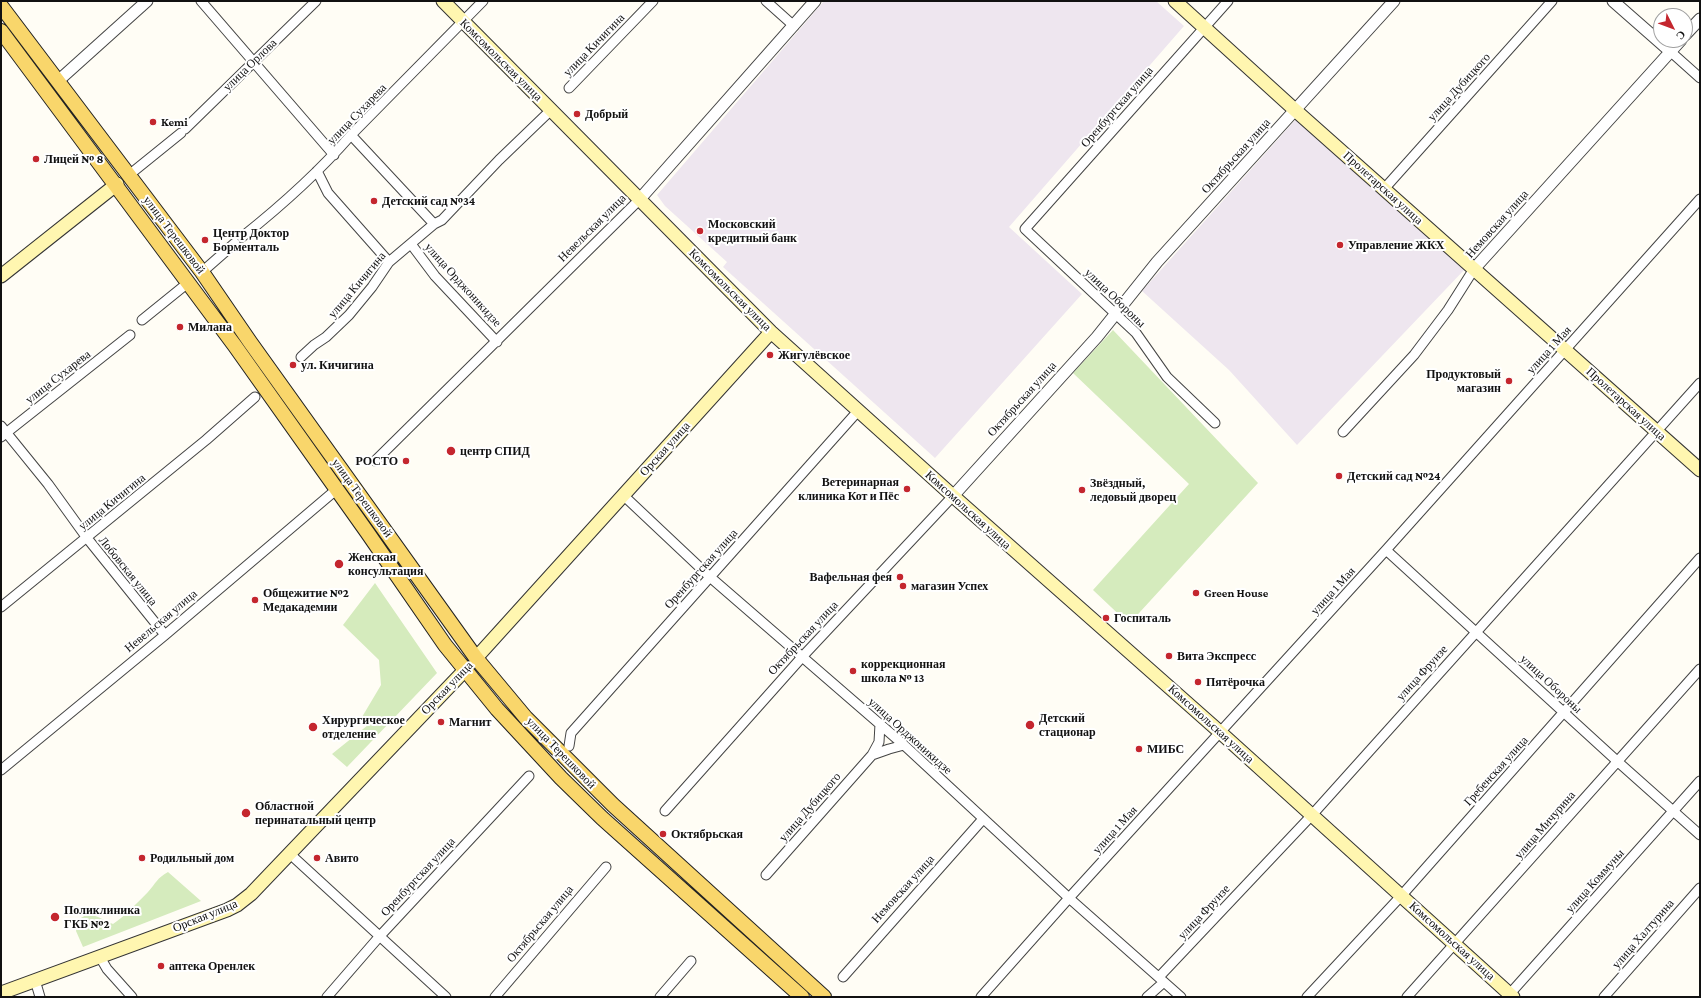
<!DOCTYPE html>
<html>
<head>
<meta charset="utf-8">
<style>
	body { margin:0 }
	#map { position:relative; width:1701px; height:998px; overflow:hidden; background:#fffdf5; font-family:"Crimson Pro",serif }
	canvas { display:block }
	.frame { position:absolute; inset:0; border:2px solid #111; pointer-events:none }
	.north { position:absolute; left:1653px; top:8px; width:40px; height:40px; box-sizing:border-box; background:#fff; border:1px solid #a0a0a0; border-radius:50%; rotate:132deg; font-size:11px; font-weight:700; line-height:16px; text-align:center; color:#111 }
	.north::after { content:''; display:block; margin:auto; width:14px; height:18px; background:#c4262e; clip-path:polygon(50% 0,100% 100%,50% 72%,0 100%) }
</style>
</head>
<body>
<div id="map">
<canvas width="1701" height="998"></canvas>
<div class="frame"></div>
<div class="north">С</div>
</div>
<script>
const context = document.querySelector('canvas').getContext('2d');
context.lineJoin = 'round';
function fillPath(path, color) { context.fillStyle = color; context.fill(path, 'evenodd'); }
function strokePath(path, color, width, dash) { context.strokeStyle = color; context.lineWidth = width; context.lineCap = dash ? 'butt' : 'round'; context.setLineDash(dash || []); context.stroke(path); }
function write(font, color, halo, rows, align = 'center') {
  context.font = font + ' "Crimson Pro",serif'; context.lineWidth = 4; context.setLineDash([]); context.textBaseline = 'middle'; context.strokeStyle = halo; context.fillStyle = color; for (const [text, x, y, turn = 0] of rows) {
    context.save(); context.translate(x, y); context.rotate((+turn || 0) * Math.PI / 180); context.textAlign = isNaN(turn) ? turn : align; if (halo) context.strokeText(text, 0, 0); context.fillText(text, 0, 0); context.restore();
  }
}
fillPath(new Path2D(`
	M824 1H1156L1184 26 1009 227 1082 294 935 458 723 267 727 262 665 206 657 195Z
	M1297 118 1466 268 1297 445 1229 370 1142 291Z`), '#eee6ef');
fillPath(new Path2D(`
	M1113 330 1258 483 1129 624 1093 590 1189 484 1073 373Z
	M375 583 437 673 347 767 332 754 368 725 362 717 381 685 379 660 343 625Z
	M168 872 201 901 83 947 76 931 78 920C92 909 99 919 113 924 125 916 137 903 148 892 156 883 157 878 168 872Z`), '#d5ebbd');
const minor = new Path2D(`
	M201 1 334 155
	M766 1 794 26
	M1671 52 1700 78
	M569 88 653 1
	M185 129 316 1
	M351 135 434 224
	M317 171 328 193 389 262
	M129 175 181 133
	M1384 189 1552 1
	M242 237C281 206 318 173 351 135L483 1
	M411 244 435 276 497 342
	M202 272 235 243
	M142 320 189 282
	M301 357 314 345 326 337 349 315 372 287 389 262 434 224 442 220 499 160 551 110
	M1215 423 1167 377 1136 333 1025 229 1228 1
	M1 426 48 484 87 538 165 635
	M1343 432 1414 355 1448 310 1474 269
	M1 437 130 335
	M375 461 639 200
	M623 495 710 577 904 745 1069 898 1181 997
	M1386 550 1617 761 1700 835
	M1 607 206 440 255 397
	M569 746 571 733 858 411
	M872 755 889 749 904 745
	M1 770 165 635 337 489
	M665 811 803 656 953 496
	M290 854 446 997
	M766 875 872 755 879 742 880 724
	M100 957 107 969 132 997
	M843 977 983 819
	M1159 977 1312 815 1700 383
	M35 980 40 997
	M327 997 379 937 529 776
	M495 997 606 867
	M660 997 691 961
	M981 997 1069 898 1386 550 1700 199
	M1147 997 1164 982
	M1307 997 1402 895 1700 558
	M1407 997 1700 669
	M1507 997 1700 781
	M1604 997 1700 888`);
const tertiary = new Path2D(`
	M1613 1 1671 52
	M1685 35 1700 19
	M58 81 147 1
	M639 200 815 1
	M1474 269 1681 40
	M953 496 1097 337 1157 262 1394 1`);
const secondary = new Path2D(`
	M443 1 771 332 953 496 1221 733 1513 997
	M1175 1 1295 110 1700 470
	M1 276 117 184
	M476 658 771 332
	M1 993 227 910 237 905 251 894 465 670`);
const primary = new Path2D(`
	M1 6 202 272 250 342 476 658 526 718 613 805 824 997
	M1 31 235 346 367 532 445 645 497 709 561 778 602 818 802 997`);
strokePath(minor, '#444', 11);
strokePath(tertiary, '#444', 13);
strokePath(secondary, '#333', 15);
strokePath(primary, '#222', 16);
strokePath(minor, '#fff', 9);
strokePath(tertiary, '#fff', 11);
strokePath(secondary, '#fff6b0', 13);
strokePath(primary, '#f9d66b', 14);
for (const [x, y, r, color] of [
	[577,114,4,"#c4262e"],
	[153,122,4,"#c4262e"],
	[36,159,4,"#c4262e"],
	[374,201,4,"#c4262e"],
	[700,231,4,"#c4262e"],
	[205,240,4,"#c4262e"],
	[1340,245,4,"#c4262e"],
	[180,327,4,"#c4262e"],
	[770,355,4,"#c4262e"],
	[293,365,4,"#c4262e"],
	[1509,381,4,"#c4262e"],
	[451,451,5,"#c4262e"],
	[406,461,4,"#c4262e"],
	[1339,476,4,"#c4262e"],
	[907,489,4,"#c4262e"],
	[1082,490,4,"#c4262e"],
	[339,564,5,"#c4262e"],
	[900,577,4,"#c4262e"],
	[903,586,4,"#c4262e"],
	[1196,593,4,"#c4262e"],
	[255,600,4,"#c4262e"],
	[1106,618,4,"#c4262e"],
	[1169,656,4,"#c4262e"],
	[853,671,4,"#c4262e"],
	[1198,682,4,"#c4262e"],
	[441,722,4,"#c4262e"],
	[1030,725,5,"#c4262e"],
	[313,727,5,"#c4262e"],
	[1139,749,4,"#c4262e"],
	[246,813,5,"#c4262e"],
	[663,834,4,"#c4262e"],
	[142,858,4,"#c4262e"],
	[317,858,4,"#c4262e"],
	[55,917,5,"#c4262e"],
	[161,966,4,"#c4262e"]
]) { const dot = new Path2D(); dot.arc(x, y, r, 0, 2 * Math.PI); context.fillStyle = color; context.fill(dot); strokePath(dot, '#fff', 1.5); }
write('12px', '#111', '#fff', [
	["улица Кичигина",594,45,-46],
	["Комсомольская улица",501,60,45],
	["улица Орлова",250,65,-44],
	["улица Дубицкого",1459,87,-48],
	["Оренбургская улица",1117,107,-49],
	["улица Сухарева",357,114,-46],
	["Октябрьская улица",1236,156,-48],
	["Пролетарская улица",1383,188,42],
	["Немовская улица",1497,224,-48],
	["Невельская улица",592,228,-45],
	["улица Терешковой",174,235,53],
	["улица Кичигина",357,285,-50],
	["улица Орджоникидзе",463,285,48],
	["Комсомольская улица",730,290,45],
	["улица Обороны",1115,298,44],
	["улица 1 Мая",1549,350,-48],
	["улица Сухарева",58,377,-38],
	["Октябрьская улица",1022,399,-48],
	["Пролетарская улица",1626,404,42],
	["Орская улица",665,449,-48],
	["улица Терешковой",362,498,54],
	["улица Кичигина",112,502,-39],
	["Комсомольская улица",968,510,42],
	["Оренбургская улица",701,569,-48],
	["Лобовская улица",128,571,51],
	["улица 1 Мая",1333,591,-48],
	["Невельская улица",161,621,-40],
	["Октябрьская улица",803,638,-47],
	["улица Фрунзе",1422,673,-48],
	["улица Обороны",1551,684,43],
	["Орская улица",447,688,-46],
	["Комсомольская улица",1211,724,42],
	["улица Орджоникидзе",910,736,42],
	["улица Терешковой",561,753,46],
	["Гребенская улица",1496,771,-48],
	["улица Дубицкого",810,807,-49],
	["улица Мичурина",1545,825,-49],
	["улица 1 Мая",1115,830,-48],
	["Оренбургская улица",418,877,-47],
	["улица Коммуны",1595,881,-48],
	["Немовская улица",903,889,-48],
	["улица Фрунзе",1204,912,-47],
	["Орская улица",205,916,-22],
	["Октябрьская улица",540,924,-50],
	["улица Халтурина",1643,934,-49],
	["Комсомольская улица",1452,941,42]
]);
write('bold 12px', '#111', '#fff', [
	["Добрый",585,114],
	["Kemi",161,122],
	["Лицей № 8",44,159],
	["Детский сад №34",382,201],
	["Московский",708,224],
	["кредитный банк",708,238],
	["Центр Доктор",213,233],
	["Борменталь",213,247],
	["Управление ЖКХ",1348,245],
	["Милана",188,327],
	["Жигулёвское",778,355],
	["ул. Кичигина",301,365],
	["Продуктовый",1501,374,"right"],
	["магазин",1501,388,"right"],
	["центр СПИД",460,451],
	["РОСТО",398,461,"right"],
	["Детский сад №24",1347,476],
	["Ветеринарная",899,482,"right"],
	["клиника Кот и Пёс",899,496,"right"],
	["Звёздный,",1090,483],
	["ледовый дворец",1090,497],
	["Женская",348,557],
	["консультация",348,571],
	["Вафельная фея",892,577,"right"],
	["магазин Успех",911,586],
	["Общежитие №2",263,593],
	["Медакадемии",263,607],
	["Green House",1204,593],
	["Госпиталь",1114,618],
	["Вита Экспресс",1177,656],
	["коррекционная",861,664],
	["школа № 13",861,678],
	["Пятёрочка",1206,682],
	["Детский",1039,718],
	["стационар",1039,732],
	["Хирургическое",322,720],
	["отделение",322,734],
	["Магнит",449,722],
	["МИБС",1147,749],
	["Областной",255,806],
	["перинатальный центр",255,820],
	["Октябрьская",671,834],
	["Родильный дом",150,858],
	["Авито",325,858],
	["Поликлиника",64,910],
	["ГКБ №2",64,924],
	["аптека Оренлек",169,966]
], 'left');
</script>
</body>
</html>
